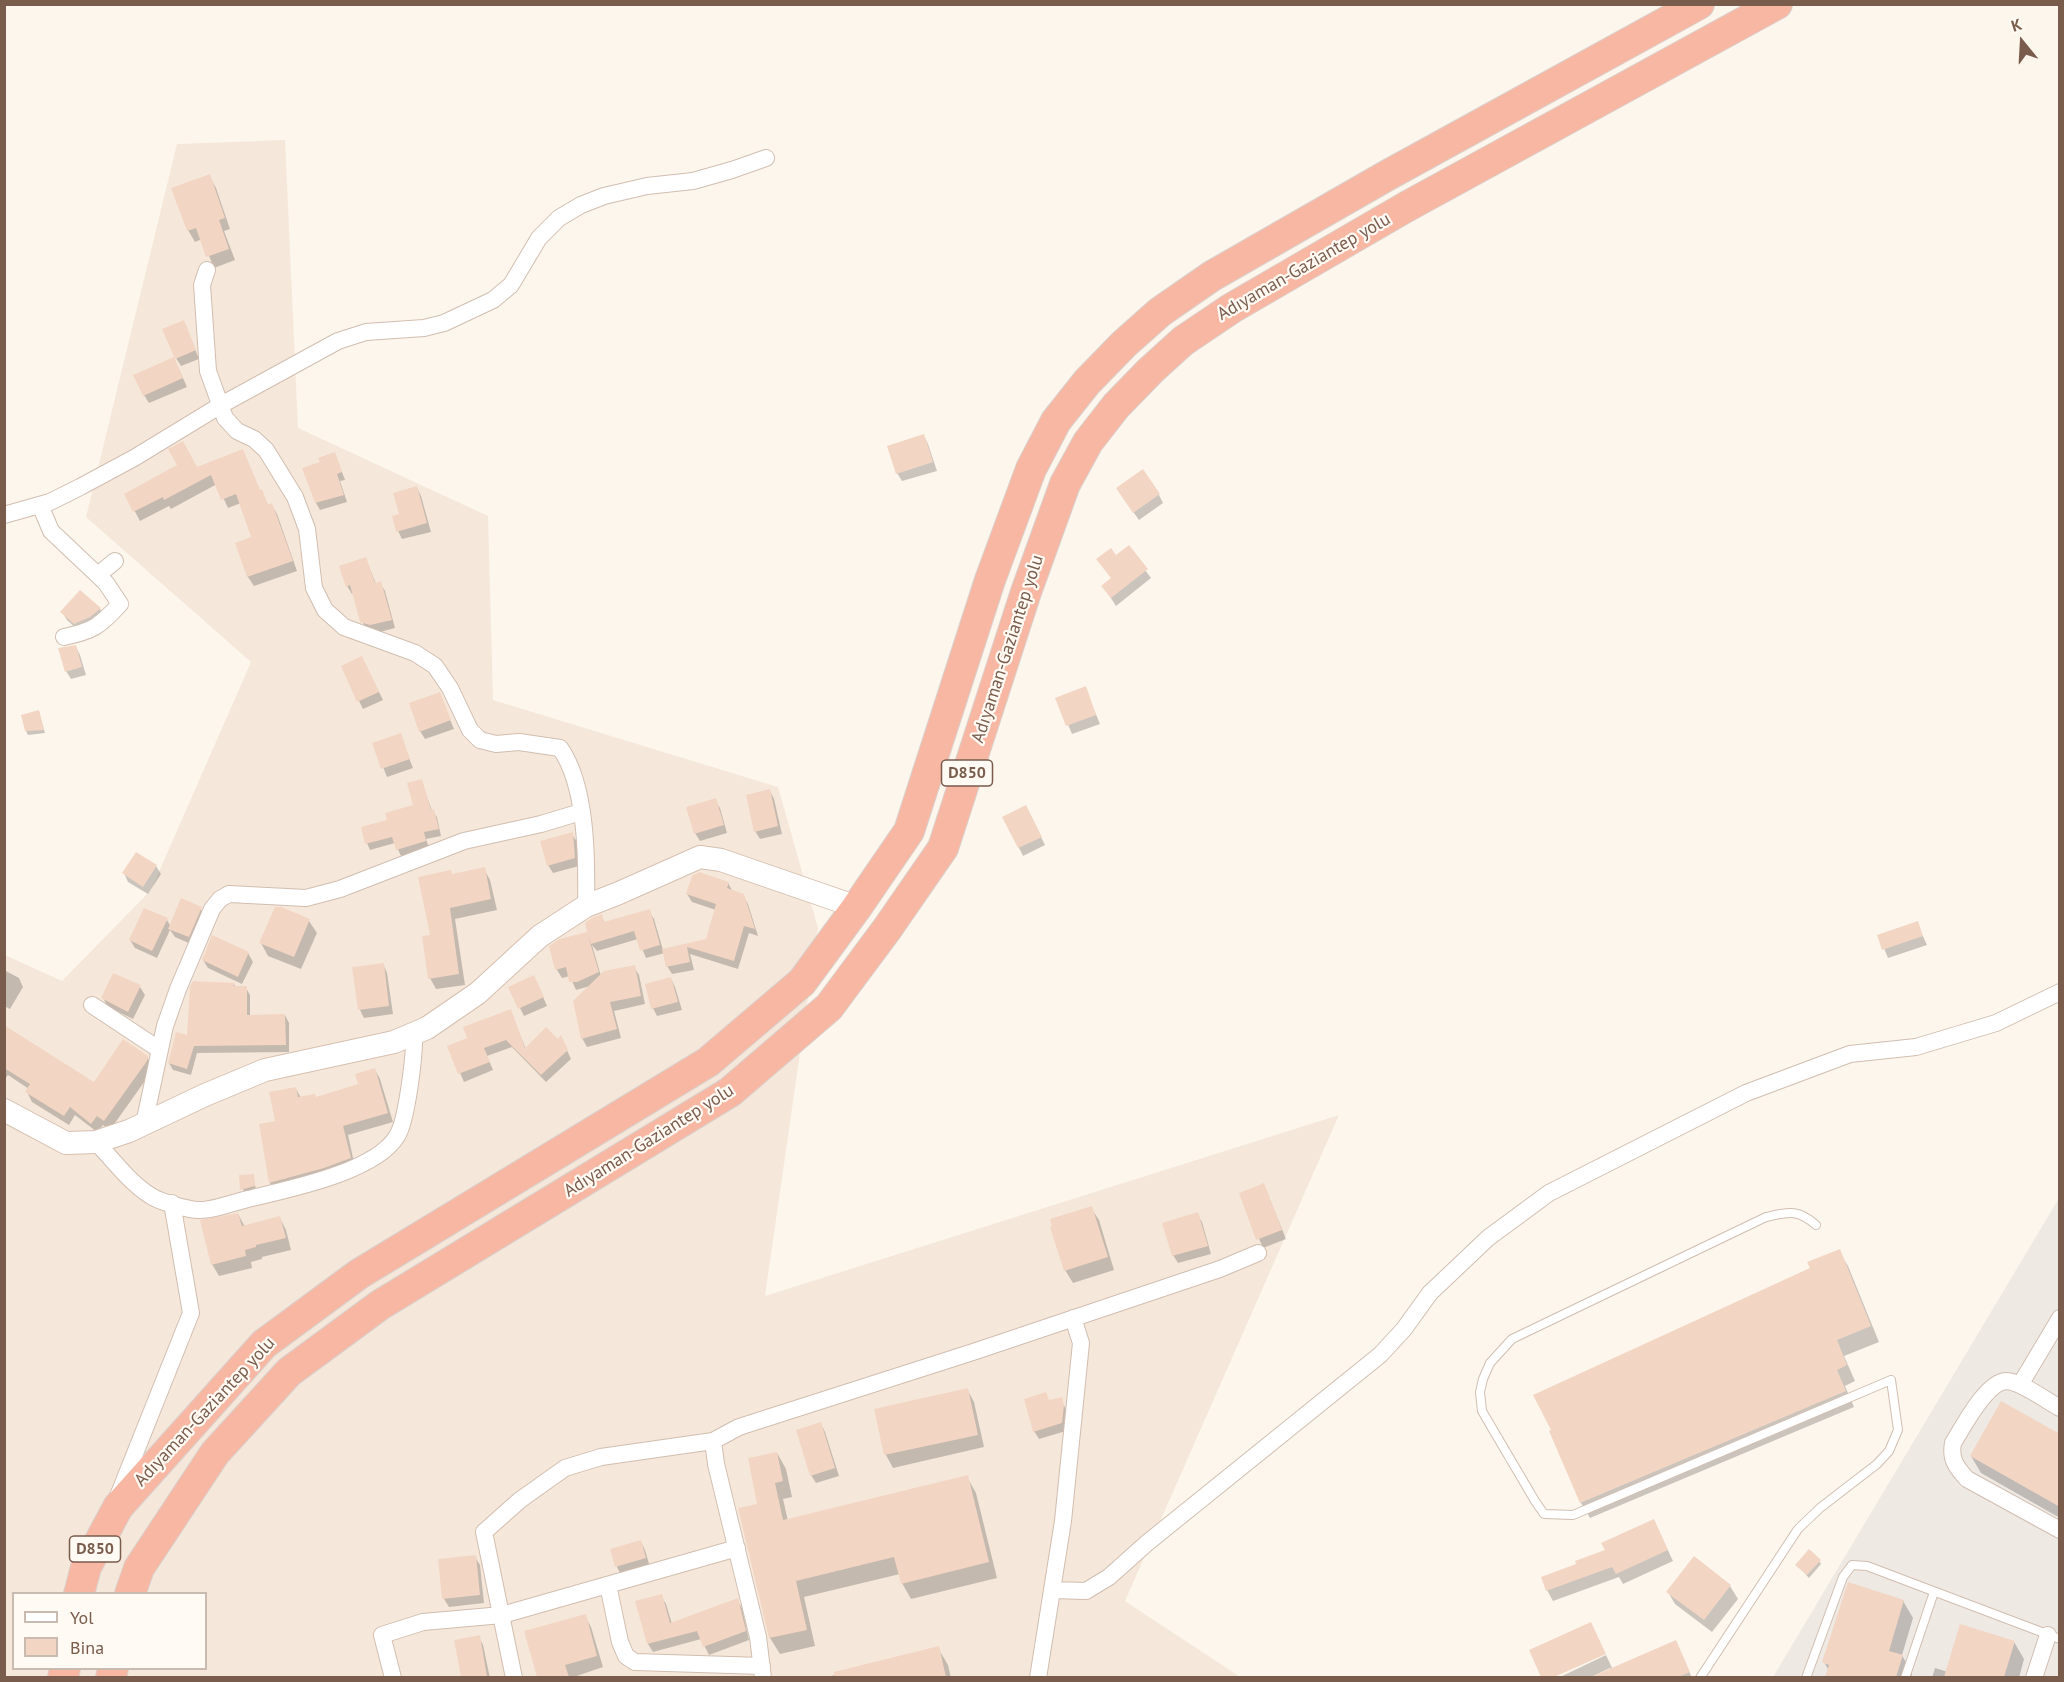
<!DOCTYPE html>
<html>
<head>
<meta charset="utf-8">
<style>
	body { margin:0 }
	#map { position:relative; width:2064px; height:1682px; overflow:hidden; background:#fdf6ec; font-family:"PT Sans",sans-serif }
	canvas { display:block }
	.frame { position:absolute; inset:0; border:6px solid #7a5c4d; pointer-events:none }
	.legend { position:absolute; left:12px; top:1592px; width:195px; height:78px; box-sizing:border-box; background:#fffaf3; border:2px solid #cabbb1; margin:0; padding:8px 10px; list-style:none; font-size:18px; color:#7a5c4d }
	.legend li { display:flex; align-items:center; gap:12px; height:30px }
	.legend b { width:30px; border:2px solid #cabbb1 }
	.north { position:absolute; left:1992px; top:12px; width:60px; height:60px; -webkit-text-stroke:4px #fffaf3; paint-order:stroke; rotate:342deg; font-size:16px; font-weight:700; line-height:24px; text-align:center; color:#7a5c4d }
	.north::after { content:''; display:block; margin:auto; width:21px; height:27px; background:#7a5c4d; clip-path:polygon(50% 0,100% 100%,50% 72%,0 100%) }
</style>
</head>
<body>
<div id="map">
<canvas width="2064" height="1682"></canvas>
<div class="frame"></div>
<ul class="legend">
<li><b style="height:8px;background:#fff"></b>Yol</li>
<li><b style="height:16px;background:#f3d5c3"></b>Bina</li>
</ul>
<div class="north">K</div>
</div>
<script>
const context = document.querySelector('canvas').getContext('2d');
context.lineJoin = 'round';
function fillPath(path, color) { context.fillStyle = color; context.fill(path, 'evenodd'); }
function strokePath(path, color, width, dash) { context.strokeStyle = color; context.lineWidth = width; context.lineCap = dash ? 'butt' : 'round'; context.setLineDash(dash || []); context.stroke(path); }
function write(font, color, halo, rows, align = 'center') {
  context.font = font + ' "PT Sans",sans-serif'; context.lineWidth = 4.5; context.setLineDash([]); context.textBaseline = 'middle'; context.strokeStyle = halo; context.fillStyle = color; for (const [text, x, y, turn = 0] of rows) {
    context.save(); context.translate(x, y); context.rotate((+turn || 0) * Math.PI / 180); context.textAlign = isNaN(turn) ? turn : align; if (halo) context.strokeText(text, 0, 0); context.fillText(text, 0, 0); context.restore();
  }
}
fillPath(new Path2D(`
	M285 140 298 428 488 516 493 700 778 787 818 928 765 1296 1339 1115 1125 1601 1240 1677 5 1678V955L62 981 151 890 251 662 86 517 177 144ZM14 1594H206V1668H14Z`), '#f5e8da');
fillPath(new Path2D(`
	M2059 1198V1677H1773Z`), '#efe9e4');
fillPath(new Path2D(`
	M209 176 216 188 230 229 224 231 235 260 214 268 202 239 195 242 188 230Z
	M184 322 199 359 181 366 176 358Z
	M178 367 187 387 149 403 144 395Z
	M924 436 928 444 937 471 902 481 897 473Z
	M242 450 260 491 269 506 272 505 277 514 297 571 254 586 248 577 237 544 253 538 241 503 228 508 217 484 171 509 169 506 140 521 126 495Z
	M335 454 345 480 340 481 347 502 320 510 316 503 321 463Z
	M417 488 421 496 431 532 402 539 398 531 401 515Z
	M1159 495 1163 503 1139 520 1122 496Z
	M1128 547 1151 578 1116 606 1103 586 1112 579 1116 557Z
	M366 559 376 584 380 583 385 591 395 628 376 633 367 630 362 621 354 594H352L347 586Z
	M80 592 100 609 105 617 79 631 67 620 62 612Z
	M76 647 80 655 86 675 71 679 66 671Z
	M366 666 383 700 363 709 359 701Z
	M1085 688 1100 724 1072 734 1057 699Z
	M439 694 454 729 425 739 420 731Z
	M39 712 45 733 28 735 26 731Z
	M400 735 413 768 387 777 374 744Z
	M421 780 432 811 437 817 441 836 426 839 429 848 401 856 395 843 370 850 367 843 415 806Z
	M770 791 774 799 782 834 760 839 755 831Z
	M715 800 720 808 727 833 700 841 695 833Z
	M1030 815 1045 845 1023 856 1004 817Z
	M572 834 577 842 579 866 553 873 548 865Z
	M156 866 161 874 148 894 128 882 124 873Z
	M484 869 490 880 497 910 455 919 465 985 436 989 430 978 432 936 453 875Z
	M728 883 733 892 743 895 748 904 758 936 749 933 738 969 690 954 694 970 672 974 667 966 665 953 646 958 638 939 597 951 592 945 601 976 634 967 639 975 645 1004 614 1011 621 1038 587 1047 582 1038 590 986 576 990 570 976 562 978 557 970 551 947 560 941 589 933 601 916 605 923 649 911 654 919 663 950 707 941 716 910 692 902 687 894Z
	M200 908 205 916 193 945 175 937 170 930 157 958 135 948 130 940 167 920 171 927Z
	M309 921 317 933 301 969 268 956 261 943Z
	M1917 923 1927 945 1888 958 1879 936Z
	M248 953 253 962 242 984 208 968 203 960Z
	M383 964 387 973 393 1014 364 1018 360 1010Z
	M4 970 19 978 23 987 10 1009 4 1006Z
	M671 979 675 987 682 1010 657 1016 653 1008Z
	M234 984 236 988H246L250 995V1017L285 1015 289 1023V1052L197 1053 191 1075 173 1070 169 1063 189 1037Z
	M538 985 547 1006 524 1016 520 1008Z
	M140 987 145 995 133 1019 108 1007 103 998Z
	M510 1011 526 1049 565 1046 571 1059 546 1082 512 1047 487 1056 493 1070 464 1082 449 1047 469 1039Z
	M4 1027 95 1084 147 1057 152 1067V1071L110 1130 103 1125 97 1132 75 1115 69 1125 32 1102 27 1092 29 1089 8 1075 4 1080Z
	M375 1070 380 1079 393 1122 348 1135 355 1167 275 1192 270 1183 261 1125 277 1122 296 1089 301 1098H316L360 1085Z
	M253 1175 256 1190 244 1193 240 1176Z
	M1264 1185 1286 1239 1263 1248 1240 1194Z
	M1091 1208 1099 1220 1114 1270 1073 1283 1065 1270Z
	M238 1214 245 1227 280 1218 286 1230 291 1250 262 1257V1259L251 1262 252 1268 219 1276 212 1264Z
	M1197 1214 1202 1222 1211 1254 1178 1263 1173 1255Z
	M1839 1251 1848 1266 1879 1342 1844 1356 1855 1381 1845 1386 1854 1407 1590 1518 1581 1503 1551 1431Z
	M967 1389 974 1402 984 1447 893 1468 886 1455 876 1410Z
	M1061 1399 1068 1414 1066 1431 1039 1439 1034 1431 1050 1402Z
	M821 1424 825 1432 839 1476 816 1483 811 1475Z
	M2060 1436V1518L1981 1473 1971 1456Z
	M777 1453 786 1469 792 1497 783 1499 788 1521 967 1477 976 1493 997 1578 911 1599 902 1583 900 1574 804 1597 815 1646 780 1654 770 1638 739 1509 759 1505Z
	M1654 1521 1673 1561 1623 1584 1619 1577 1553 1601 1547 1590 1578 1565 1607 1551Z
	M641 1542 645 1550 650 1567 621 1575 617 1567 612 1550Z
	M475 1557 480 1565 484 1603 449 1607 444 1599Z
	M1694 1558 1730 1586 1738 1599 1712 1632 1675 1604 1668 1592Z
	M1819 1561 1821 1564 1809 1578 1797 1565Z
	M661 1596 666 1604 672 1624 737 1600 742 1608 749 1640 709 1655 701 1639 653 1652 648 1644 637 1602Z
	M1903 1601 1913 1618 1902 1655 1912 1674 1911 1678H1826L1829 1671 1824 1662Z
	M585 1616 591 1627 603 1667 571 1678H538L526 1632Z
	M479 1637 483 1645 490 1678H462L456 1642Z
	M2014 1642 2024 1659 2019 1678H1932L1935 1668 1948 1672Z
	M938 1648 948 1665 951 1678H823Z
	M1606 1655 1613 1670 1682 1655 1692 1678H1614L1610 1668 1589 1678H1558Z`), '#0003');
fillPath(new Path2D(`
	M210 174 225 218 219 220 229 249 206 257 196 228 187 231 171 188Z
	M184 320 196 350 175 359 162 329Z
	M174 357 183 378 143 396 133 375Z
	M924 434 933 462 896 474 887 446Z
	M183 441 197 467 243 449 260 490 262 489 268 505 272 503 293 561 247 577 235 543 251 537 236 494 221 500 211 475 164 500 163 497 133 512 124 494 177 465 168 449Z
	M335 452 342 472 337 474 344 495 315 503 302 468 320 462 318 458Z
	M1143 469 1160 494 1133 513 1116 488Z
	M417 486 427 523 396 532 392 516 399 514 393 493Z
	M1129 545 1148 569 1111 598 1101 586 1111 578 1096 559 1111 548 1116 555Z
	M366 557 375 583 381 581 392 620 370 625 360 622 350 585 346 587 339 566Z
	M80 590 101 608 90 617 74 624 60 612Z
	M76 645 82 667 65 672 58 648Z
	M362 656 379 692 357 702 341 666Z
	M1086 686 1096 715 1066 726 1055 698Z
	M440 692 451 720 419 732 409 703Z
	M39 710 44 730 25 731 21 715Z
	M401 733 410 759 381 769 372 743Z
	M422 779 431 810 434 809 439 829 424 832 426 841 396 850 392 837 365 844 361 827 387 820 385 813 413 805 407 783Z
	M770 789 778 826 754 832 746 795Z
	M716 798 724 825 694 834 686 807Z
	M1026 805 1042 837 1018 848 1002 817Z
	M573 832 575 858 547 866 540 841Z
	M136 852 157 865 143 887 122 873Z
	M485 867 491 899 450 908 459 974 428 979 422 936 430 935 418 877 451 870 452 874Z
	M699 872 729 882 727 888 744 894 755 929 744 926 734 961 687 947 690 962 666 967 662 949 706 939 716 904 686 894 692 876Z
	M181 898 202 907 189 937 168 929Z
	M275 907H281L310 919 294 957 259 943Z
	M144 908 168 918 152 951 129 940Z
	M650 909 660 945 640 951 634 931 591 944 587 932 599 972 577 982H569L566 967 555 970 549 946 560 939 587 932 585 923 592 918 602 914 604 922Z
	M1918 921 1923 936 1882 950 1877 935Z
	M212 935 249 952 238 977 202 960Z
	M384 963 389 1006 358 1010 352 967Z
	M635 965 641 996 610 1002 617 1029 581 1039 573 1001 604 971Z
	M113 973 141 985 128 1012 101 998Z
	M534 975 544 997 518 1009 508 987Z
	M671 977 678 1002 651 1009 645 984Z
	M193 981 235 983 233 986H247V1015L285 1014 286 1045 194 1046 187 1069 168 1063 176 1032 187 1035 190 987Z
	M511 1009 525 1048 546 1027 558 1039 561 1035 568 1050 541 1075 506 1040 484 1048 490 1062 458 1074 447 1046 467 1038 463 1027Z
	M4 1025 94 1082 123 1039 148 1056 147 1061 104 1121 97 1116 91 1124 70 1107 64 1116 25 1092 30 1084 4 1068Z
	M375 1068 388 1113 343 1126 351 1158 324 1168 269 1183 259 1124 275 1121 269 1092 296 1087 298 1097 315 1094 316 1097 358 1084 355 1074Z
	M254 1174 255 1186 240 1190 239 1175Z
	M1264 1183 1282 1230 1256 1240 1239 1193Z
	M1092 1206 1108 1257 1064 1271 1050 1227 1052 1226 1050 1219Z
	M1198 1212 1208 1246 1172 1256 1162 1223Z
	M238 1213 242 1226 280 1216 286 1238 256 1245V1247L245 1250 246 1256 211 1265 200 1220Z
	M1840 1249 1871 1326 1837 1340 1847 1365 1837 1370 1846 1391 1580 1503 1549 1431 1551 1430 1533 1395 1810 1268 1807 1262Z
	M968 1388 978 1435 884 1455 874 1409Z
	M1046 1392 1049 1400 1062 1397 1064 1405 1062 1423 1033 1432 1024 1399Z
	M2001 1401 2060 1434V1507L1970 1456Z
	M821 1422 835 1468 810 1476 796 1430Z
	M777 1452 783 1481 775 1483 783 1520 968 1475 989 1562 901 1584 894 1557 796 1581 807 1630 769 1638 738 1508 757 1504 748 1458Z
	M1654 1519 1668 1550 1616 1574 1612 1567 1546 1591 1541 1577 1576 1564 1575 1561 1605 1550 1601 1543Z
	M641 1540 646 1558 615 1567 610 1549Z
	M1809 1549 1821 1560 1807 1575 1795 1565Z
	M476 1555 480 1595 442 1599 438 1559Z
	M1694 1556 1731 1585 1704 1620 1666 1592Z
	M1848 1582 1904 1600 1889 1651 1903 1655 1896 1677H1825L1829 1665 1822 1662Z
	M662 1594 670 1623 738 1598 746 1631 703 1647 697 1631 647 1644 635 1601Z
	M586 1614 597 1656 565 1665 569 1677H537L524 1631Z
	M1591 1622 1606 1654 1554 1677H1541L1529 1650Z
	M1960 1624 2015 1641 2004 1677H1944Z
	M480 1635 487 1677H461L454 1640Z
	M1676 1640 1690 1672 1678 1677H1591Z
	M939 1646 946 1677H834V1672Z`), '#f3d5c3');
const lane = new Path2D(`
	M1700 1678 1798 1529 1820 1508 1877 1464 1889 1451 1898 1430 1891 1380 1573 1515 1544 1514 1535 1501 1482 1411 1480 1392 1483 1379 1490 1363 1512 1339 1766 1217C1789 1212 1798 1209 1816 1225
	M1806 1678 1843 1577 1852 1565 1867 1566 2060 1639
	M1905 1678 1934 1592`);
const street = new Path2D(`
	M207 270 202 285 208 371 225 418 237 431 254 439 266 450 295 497 307 529 314 588 325 610 344 627 415 653 435 666 450 688 470 730 480 740 496 744 519 742 560 748C587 786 587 860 586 906
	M40 505 51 531 106 583 120 604C100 626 93 631 64 637
	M4 515 50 502 80 487 134 458 221 405 338 341 366 332 424 328 444 323 493 300 511 285 539 238 559 218 581 205 604 196 647 186 693 181 732 170 766 158
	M98 575 115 561
	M92 1005 160 1050
	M144 1124 165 1026 178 989 212 909 220 899 229 894 306 898 340 889 464 841 541 824 581 812
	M96 1142C113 1160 130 1183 151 1196 160 1202 189 1210 199 1210 211 1211 232 1203 244 1200 284 1190 375 1173 397 1136 407 1121 415 1052 414 1033
	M2020 1385 2060 1318
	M2060 1408C2047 1401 2020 1381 2006 1381 1986 1382 1963 1427 1953 1443 1950 1459 1956 1467 1967 1479L2060 1530
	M118 1496 191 1313 172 1203
	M608 1585 620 1642 626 1656 635 1662 762 1666
	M1052 1590 1086 1591 1109 1577 1147 1543 1380 1355 1404 1329 1430 1293 1488 1238 1549 1193 1746 1093 1850 1054 1916 1047 1996 1023 2060 992
	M393 1678 382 1635 423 1622 502 1615 737 1548
	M514 1678 484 1532 520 1500 565 1468 601 1457 713 1441
	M763 1678 758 1637 716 1464 713 1441 739 1427 973 1352 1220 1269 1258 1253
	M1038 1678 1063 1521 1081 1343 1073 1318
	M2034 1678 2048 1635`);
const secondary = new Path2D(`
	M4 1110 66 1143 96 1142 129 1131 205 1095 265 1070 394 1042 427 1028 478 993 540 936 586 906 619 893 700 857 721 860 857 907`);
const highway = new Path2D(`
	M79 1594 86 1567 118 1507 264 1344 359 1274 708 1062 802 982 857 907 909 831 990 580 1031 469 1056 421 1087 382 1124 344 1160 312 1212 276 1388 175 1699 4
	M130 1594 139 1568 215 1453 289 1372 380 1305 730 1092 829 1007 887 929 943 848 1026 592 1065 484 1088 442 1116 406 1150 371 1183 341 1232 308 1406 207 1777 4
	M63 1678 65 1668
	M111 1678 113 1668`);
strokePath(lane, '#d1beb0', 10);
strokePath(street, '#d1beb0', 18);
strokePath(secondary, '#d6c0b0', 24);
strokePath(highway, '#dad1cd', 32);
strokePath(lane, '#fff', 8);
strokePath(street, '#fff', 16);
strokePath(secondary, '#fff', 22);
strokePath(highway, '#f7b7a3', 30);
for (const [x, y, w] of [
	[967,773,51],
	[95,1549,51]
]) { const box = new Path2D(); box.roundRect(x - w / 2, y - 13, w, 26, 4.5); context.fillStyle = '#fffaf3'; context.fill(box); strokePath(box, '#7a5c4d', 1.5); }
write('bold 16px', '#7a5c4d', null, [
	["D850",967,773],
	["D850",95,1549]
]);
write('18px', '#7a5c4d', '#fffaf3', [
	["Adıyaman-Gaziantep yolu",1304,267,-30],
	["Adıyaman-Gaziantep yolu",1008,649,-72],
	["Adıyaman-Gaziantep yolu",649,1141,-32],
	["Adıyaman-Gaziantep yolu",205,1412,-47]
]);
</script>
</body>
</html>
